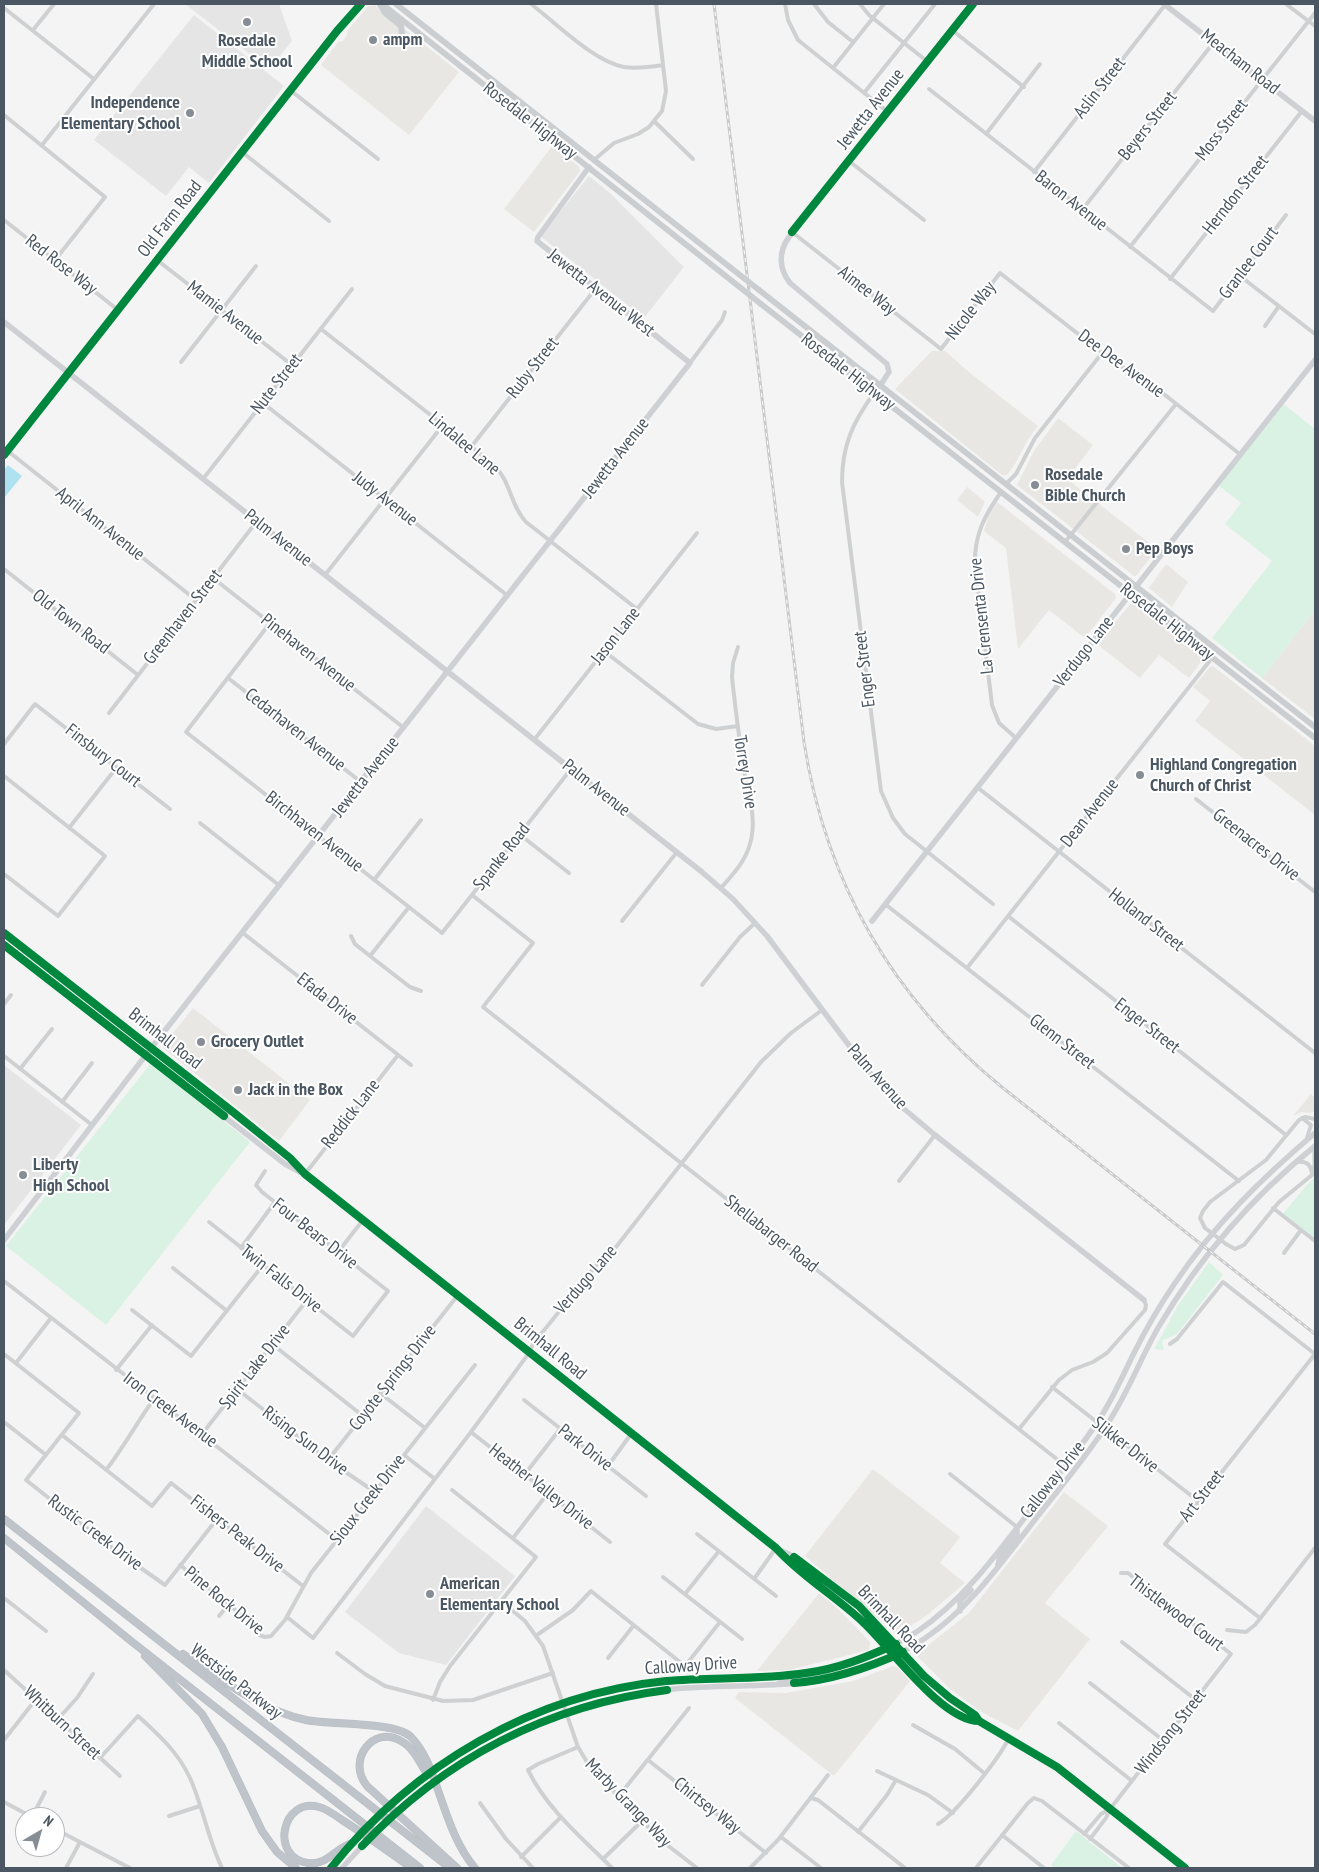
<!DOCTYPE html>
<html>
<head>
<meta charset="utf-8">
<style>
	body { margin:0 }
	#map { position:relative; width:1319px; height:1872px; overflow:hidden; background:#f4f4f4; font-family:"PT Sans Narrow",sans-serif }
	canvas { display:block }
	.frame { position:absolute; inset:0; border:5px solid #4a5661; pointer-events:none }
	.north { position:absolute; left:15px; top:1807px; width:50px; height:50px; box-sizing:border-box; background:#fff; border:1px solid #b7bbc0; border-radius:50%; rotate:38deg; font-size:14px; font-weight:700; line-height:20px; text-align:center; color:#4a5661 }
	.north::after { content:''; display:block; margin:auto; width:18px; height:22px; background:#868d94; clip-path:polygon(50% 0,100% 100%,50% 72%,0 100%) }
</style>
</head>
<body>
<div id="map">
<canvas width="1319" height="1872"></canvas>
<div class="frame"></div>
<div class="north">N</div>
</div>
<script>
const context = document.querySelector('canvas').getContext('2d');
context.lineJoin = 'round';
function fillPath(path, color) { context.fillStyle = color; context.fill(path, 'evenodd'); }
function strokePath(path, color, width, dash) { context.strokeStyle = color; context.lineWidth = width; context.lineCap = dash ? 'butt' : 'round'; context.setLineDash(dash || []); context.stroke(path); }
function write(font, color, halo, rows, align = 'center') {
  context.font = font + ' "PT Sans Narrow",sans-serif'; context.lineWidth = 4; context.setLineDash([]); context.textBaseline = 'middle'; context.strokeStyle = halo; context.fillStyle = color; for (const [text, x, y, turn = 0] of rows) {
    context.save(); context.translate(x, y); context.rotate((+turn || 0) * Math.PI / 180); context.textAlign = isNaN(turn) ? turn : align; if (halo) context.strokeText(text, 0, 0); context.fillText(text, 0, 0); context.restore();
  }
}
fillPath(new Path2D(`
	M375 5 383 15 398 27 406 30 459 72 409 135 321 65 338 42 343 41 347 35 348 30 368 6Z
	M553 145 579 167 580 171 534 232 504 209Z
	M932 351H945L970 373 1038 426 1027 441 1014 466 1007 475H1002L895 389Z
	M1058 418 1093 445 1067 479 1157 549 1136 576H1134L1017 485 1034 451Z
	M967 487 985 502 978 517 957 500Z
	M997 502 1115 594 1116 598 1085 638 1049 610 1018 649 1006 548 984 531 989 515Z
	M1166 564 1188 582 1172 607 1149 588Z
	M1131 603 1136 604 1202 657V661L1189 678 1159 655 1140 678 1097 644Z
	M1315 610V719L1262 678Z
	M1213 666 1315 746V815L1195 721 1210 701 1193 687 1210 667Z
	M193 1008 310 1100 279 1141 162 1047Z
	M1311 1094 1315 1098V1111L1311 1113 1301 1112 1293 1116Z
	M873 1469 960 1537 940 1563 965 1583 926 1616 900 1633 894 1632 805 1556Z
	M1064 1492 1108 1526 1045 1603 1090 1639 1018 1731 978 1710 950 1689 918 1657 922 1650 969 1613Z
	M819 1593 838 1609 870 1642 869 1650 789 1670 757 1671Z
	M893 1666 897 1667 910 1681 834 1776 735 1698 739 1692 786 1693 853 1681Z`), '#e8e7e3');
fillPath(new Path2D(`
	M185 4H279L292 41 269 69Z
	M194 15 284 86 209 183 189 167 166 196 94 140Z
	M589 176 611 194 684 267 644 318 540 236Z
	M4 1065 81 1125 4 1225Z
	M426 1506 515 1576 446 1665 399 1653 345 1612Z`), '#e6e5e6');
fillPath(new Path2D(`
	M1282 403 1315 429V610L1262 678 1212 638 1272 561 1225 524 1241 503 1218 485Z
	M151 1063 250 1142 106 1325 6 1246Z
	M1315 1177V1240L1282 1215 1306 1186Z
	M1209 1262 1223 1275 1176 1335 1163 1340 1162 1344 1164 1350 1154 1349 1179 1304Z
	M1076 1831 1122 1868H1055L1051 1865Z`), '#d9f2e3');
fillPath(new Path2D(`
	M8 465 22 476 4 498V470Z`), '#aee2f0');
const highway = new Path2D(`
	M4 1519 450 1868
	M4 1538 131 1641 420 1868
	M183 1654C221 1679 260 1710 306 1720 331 1725 394 1722 410 1736 426 1752 432 1773 439 1793 448 1819 457 1847 475 1868
	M145 1656 202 1714 222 1747 262 1831 277 1852 296 1868
	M427 1774C420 1763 413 1747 401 1741 373 1724 346 1761 367 1786L457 1868
	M352 1843C335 1848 327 1866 308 1863 270 1858 281 1797 319 1807 327 1809 335 1815 342 1820 366 1835 389 1852 412 1868`);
strokePath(highway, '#b9bec3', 8);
strokePath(new Path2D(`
	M531 4C556 23 593 61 624 67 637 69 650 67 663 65
	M785 4 788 20 798 40 888 112
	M814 4 828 22 853 42
	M860 4 869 15 928 62
	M1286 4 1315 26
	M4 8 94 79
	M33 30 54 4
	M952 30 1024 87
	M833 68 884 4
	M929 89 1213 311 1286 215
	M290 90 378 159
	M864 93 935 4
	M4 115 105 197 55 260
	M655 122 693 159
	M986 134 1040 64
	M42 145 154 4
	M242 152 329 221
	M594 160 614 143 638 134 649 127 662 111 666 91 656 4
	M849 161 924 220
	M1034 172 1165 5
	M1082 210 1214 42
	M4 220 118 310
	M792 232 941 349 1000 273 1118 365 1141 376 1241 455
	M1130 247 1315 13
	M157 260 292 365
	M1240 276 1315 334
	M1170 279 1302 111
	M1265 326 1279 306
	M321 329 493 464C511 481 510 505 526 522L637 609
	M181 362 256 266
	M690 363 722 320 725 312
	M874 393C853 422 842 445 842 482L881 791 893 818 905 834 993 904
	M263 403 508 596
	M471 447 596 288
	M4 448 196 600
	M203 479 352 289
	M1006 484 1016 474 1035 438 1102 353
	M1001 492C985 515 974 535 975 564L992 705 999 723 1016 738
	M1065 542 1176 404
	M4 569 138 675
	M325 575 443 425
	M213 578 404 728
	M270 623 186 732 442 933 571 769
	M604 651 698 724 716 729 738 726
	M228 678 361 782
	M109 713 257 521
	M534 740 697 533
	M4 744 35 704 170 809
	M4 776 105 856 58 916 4 874
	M977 787 1315 1053
	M1196 799 1315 892
	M200 823 280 886
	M69 828 117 767
	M519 834 569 873
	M374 880 421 820
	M721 888C733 874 745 862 750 844 758 818 747 791 743 765 739 736 735 706 732 677L733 663 738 647
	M472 895 533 943 483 1007 1058 1460
	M885 904 1239 1181
	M1008 916 1286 1135
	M622 921 677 852
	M243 933 411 1065
	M351 936 355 944 370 956 410 987 421 991
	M370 956 409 907
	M967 968 1212 658
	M702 985 740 937 755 923
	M4 1004 11 995
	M4 1056 92 1125
	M20 1069 52 1029
	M62 1102 92 1063
	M1302 1118 1311 1125 1307 1138
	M1297 1162C1307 1161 1311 1164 1312 1175 1317 1166 1313 1156 1315 1147
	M305 1174 398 1055
	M899 1181 935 1135
	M1273 1208 1315 1241
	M209 1222 353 1336 388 1291 262 1192 256 1185 265 1171
	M1205 1228 1200 1218 1203 1211 1210 1202 1266 1160 1299 1120 1305 1117 1315 1119
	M1226 1244 1235 1249 1244 1245 1279 1202 1312 1175
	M241 1248 275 1202
	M338 1252 363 1220
	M1284 1253 1301 1230
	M173 1268 227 1311
	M4 1281 337 1540
	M132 1310 191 1356 263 1265
	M272 1344 363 1416
	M1170 1344 1177 1339 1223 1282 1315 1354
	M4 1354 79 1413 26 1480 111 1547 165 1585 217 1519
	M16 1363 51 1318
	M116 1370 152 1325
	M1052 1387 1198 1501
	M237 1389 328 1460 375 1492
	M380 1393 425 1428
	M524 1400 646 1496
	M4 1422 46 1455
	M1019 1429 1059 1380 1072 1370 1093 1362 1107 1353 1145 1310 1146 1305 1144 1300
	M471 1432 610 1542
	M202 1434 307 1300
	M62 1435 152 1506 171 1483 303 1586
	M404 1455 435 1479
	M328 1460 458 1295
	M608 1466 631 1434
	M106 1470C124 1447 137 1422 154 1399
	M525 1474 560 1429
	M950 1474 1017 1527
	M697 1534 776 1596
	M513 1538 548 1493
	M180 1565 244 1617 259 1635 265 1637 271 1636 285 1620 311 1573 475 1365
	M663 1577 742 1639
	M754 1579 776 1548
	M685 1594 719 1551
	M4 1598 46 1631
	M501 1601 525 1621 543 1646 578 1747 590 1767 662 1841 697 1868
	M219 1616 229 1604
	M287 1617 313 1638 471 1432 529 1353 533 1344 607 1252 616 1247 761 1062 791 1033 822 1010
	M1260 1618 1165 1544 1315 1354
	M1227 1630 1246 1632 1255 1625 1315 1548
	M537 1635 573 1610 591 1591 685 1666 720 1622
	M1122 1642 1196 1700
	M337 1653 365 1674 385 1686 443 1701 473 1700 553 1673
	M608 1658 634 1625
	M4 1670 120 1776
	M1090 1683 1164 1741
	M433 1700 440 1682 450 1666 536 1557 452 1490
	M58 1719 77 1698 93 1674
	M1059 1723 1132 1781
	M913 1725 955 1749 984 1773
	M4 1740 36 1699
	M578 1747 538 1764 528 1770C547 1809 582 1838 612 1868
	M100 1758 138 1716C158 1734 178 1752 190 1778 203 1807 208 1839 222 1868
	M648 1760 766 1853
	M877 1771 928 1795 953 1813
	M618 1797 689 1708
	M811 1798 818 1800 905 1868
	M4 1802 32 1817 45 1792
	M480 1803 506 1839 533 1868
	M169 1816 200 1806
	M938 1824C956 1814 999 1758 1009 1738
	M55 1829 130 1868
	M858 1832 887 1795 896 1780
	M1084 1834 1101 1814 1110 1809
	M1002 1835 1044 1868
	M781 1837 821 1868
	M1090 1839 1106 1818 1110 1809 1231 1654 1128 1573H1121
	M521 1857 561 1817
	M603 1859 642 1821
	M66 1868 80 1842
	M750 1868 778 1840 828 1775
	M976 1868 1028 1803 1034 1798 1042 1801 1129 1868`), '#ced0d2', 4);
strokePath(new Path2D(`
	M1164 4 1315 121
	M4 322 702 872 733 899 767 936 869 1072 903 1108 935 1135 1144 1300
	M880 386 889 372 887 364 790 283C779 269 778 252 789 237L973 4
	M4 455 337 31 361 4
	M872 921 1315 360
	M4 933 233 1112 290 1158 305 1174 776 1548C802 1577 836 1596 864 1623 890 1647 942 1721 979 1721
	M4 945 285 1164 300 1172
	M217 1105 226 1112H233
	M4 1240 152 1047 690 363 537 241 538 237 589 167
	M780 1550 795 1557 859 1606 924 1676 950 1698 975 1715 979 1721 1057 1767 1185 1868
	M998 1565 1000 1556 1017 1534V1527
	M811 1579 823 1583 840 1596 847 1597
	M960 1611V1601L971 1590
	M779 1683C790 1676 807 1682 817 1673
	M393 1801C470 1735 565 1692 666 1681 708 1677 751 1679 793 1675 837 1670 881 1655 918 1631 968 1597 1003 1545 1040 1498 1062 1469 1087 1441 1105 1410 1116 1391 1125 1371 1135 1351 1147 1327 1160 1305 1175 1283 1214 1225 1262 1178 1315 1133
	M396 1812C474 1744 570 1700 673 1689 715 1685 758 1687 800 1683 844 1679 887 1663 924 1639 967 1610 996 1570 1027 1530 1053 1496 1081 1464 1104 1429 1126 1398 1139 1361 1158 1328 1199 1258 1252 1197 1315 1146
	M331 1868 350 1845
	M342 1868 363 1845`), '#ced0d4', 5.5);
strokePath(new Path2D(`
	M382 4 732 281
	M396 4 731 268
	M380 5 385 13 401 26 402 33
	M759 290 1315 727
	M761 304 1315 738`), '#caced1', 6);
strokePath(highway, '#bec4c9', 7);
const rail = new Path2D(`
	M714 4 804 742C826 883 892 998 1003 1088L1315 1334`);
strokePath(rail, '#c9cacc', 3);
strokePath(rail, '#fff', 1, [4]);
strokePath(new Path2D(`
	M1205 1228 1226 1244`), '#ced0d2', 4);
strokePath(new Path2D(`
	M352 1843 393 1801
	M363 1845 396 1812`), '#ced0d4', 5.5);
strokePath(new Path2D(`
	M731 268 759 290
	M732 281 761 304`), '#caced1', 6);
strokePath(new Path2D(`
	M792 232 973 4
	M4 455 337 31 361 4
	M4 933 233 1112 290 1158 305 1174 776 1548C802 1577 836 1596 864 1623 890 1647 942 1721 979 1721
	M4 945 224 1116
	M794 1557 859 1606 924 1676 950 1698 975 1715 979 1721 1057 1767 1185 1868
	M794 1683C833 1680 868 1668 903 1652
	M362 1846C444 1759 548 1705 667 1690
	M331 1868C413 1765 534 1694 666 1681 713 1677 760 1680 806 1673 838 1669 867 1657 896 1644`), '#00873e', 8);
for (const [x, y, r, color] of [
	[247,22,5,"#868d94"],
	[373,40,5,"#868d94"],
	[190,113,5,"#868d94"],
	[1035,485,5,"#868d94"],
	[1126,549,5,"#868d94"],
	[1140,775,5,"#868d94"],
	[201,1042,5,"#868d94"],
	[238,1090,5,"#868d94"],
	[23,1175,5,"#868d94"],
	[430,1594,5,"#868d94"]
]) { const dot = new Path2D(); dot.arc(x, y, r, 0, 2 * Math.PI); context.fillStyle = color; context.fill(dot); strokePath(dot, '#fff', 2); }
write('bold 18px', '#4a5661', '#fff', [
	["ampm",383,40],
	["Rosedale",247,41,"center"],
	["Middle School",247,62,"center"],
	["Independence",180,103,"right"],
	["Elementary School",180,124,"right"],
	["Rosedale",1045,475],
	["Bible Church",1045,496],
	["Pep Boys",1136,549],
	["Highland Congregation",1150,765],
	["Church of Christ",1150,786],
	["Grocery Outlet",211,1042],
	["Jack in the Box",248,1090],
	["Liberty",33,1165],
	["High School",33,1186],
	["American",440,1584],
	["Elementary School",440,1605]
], 'left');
write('18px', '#4a5661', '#fff', [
	["Meacham Road",1240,62,38],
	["Aslin Street",1100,88,-52],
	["Jewetta Avenue",871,109,-52],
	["Rosedale Highway",530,121,38],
	["Beyers Street",1148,126,-52],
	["Moss Street",1222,130,-52],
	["Herndon Street",1236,195,-52],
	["Baron Avenue",1071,201,38],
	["Old Farm Road",170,219,-52],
	["Granlee Court",1249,263,-53],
	["Red Rose Way",61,265,38],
	["Aimee Way",867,291,38],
	["Jewetta Avenue West",601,293,38],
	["Nicole Way",971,311,-52],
	["Mamie Avenue",225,313,38],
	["Dee Dee Avenue",1121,364,36],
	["Ruby Street",533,368,-52],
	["Rosedale Highway",848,372,38],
	["Nute Street",277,384,-52],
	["Lindalee Lane",464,444,40],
	["Jewetta Avenue",616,458,-52],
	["Judy Avenue",385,499,38],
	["April Ann Avenue",100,524,38],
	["Palm Avenue",278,538,38],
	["La Crensenta Drive",982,616,-96],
	["Greenhaven Street",183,617,-52],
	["Old Town Road",71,622,38],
	["Rosedale Highway",1167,622,38],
	["Jason Lane",616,636,-52],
	["Verdugo Lane",1084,652,-52],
	["Pinehaven Avenue",308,653,38],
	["Enger Street",865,669,-97],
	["Cedarhaven Avenue",295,730,38],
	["Finsbury Court",103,756,38],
	["Torrey Drive",745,772,81],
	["Jewetta Avenue",366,777,-52],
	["Palm Avenue",596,788,38],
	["Dean Avenue",1090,813,-52],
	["Birchhaven Avenue",314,832,38],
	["Greenacres Drive",1256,845,38],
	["Spanke Road",502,857,-52],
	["Holland Street",1146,920,38],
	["Efada Drive",327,999,38],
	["Enger Street",1147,1026,38],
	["Brimhall Road",165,1039,38],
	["Glenn Street",1062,1042,38],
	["Palm Avenue",877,1077,48],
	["Reddick Lane",351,1114,-52],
	["Four Bears Drive",315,1234,38],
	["Shellabarger Road",771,1234,38],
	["Twin Falls Drive",281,1279,38],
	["Verdugo Lane",586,1280,-49],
	["Brimhall Road",550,1349,39],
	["Spirit Lake Drive",255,1367,-52],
	["Coyote Springs Drive",393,1378,-52],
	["Iron Creek Avenue",170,1410,37],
	["Rising Sun Drive",305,1441,37],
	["Slikker Drive",1125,1445,38],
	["Park Drive",585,1448,38],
	["Calloway Drive",1053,1480,-52],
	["Heather Valley Drive",541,1487,38],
	["Art Street",1202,1496,-52],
	["Sioux Creek Drive",368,1500,-52],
	["Rustic Creek Drive",95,1533,37],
	["Fishers Peak Drive",237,1534,38],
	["Pine Rock Drive",224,1601,39],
	["Thistlewood Court",1176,1613,37],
	["Brimhall Road",891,1620,46],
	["Calloway Drive",691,1666,-4],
	["Westside Parkway",236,1682,38],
	["Whitburn Street",62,1723,43],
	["Windsong Street",1171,1732,-52],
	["Marby Grange Way",628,1803,46],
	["Chirtsey Way",707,1806,38]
]);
</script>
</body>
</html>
